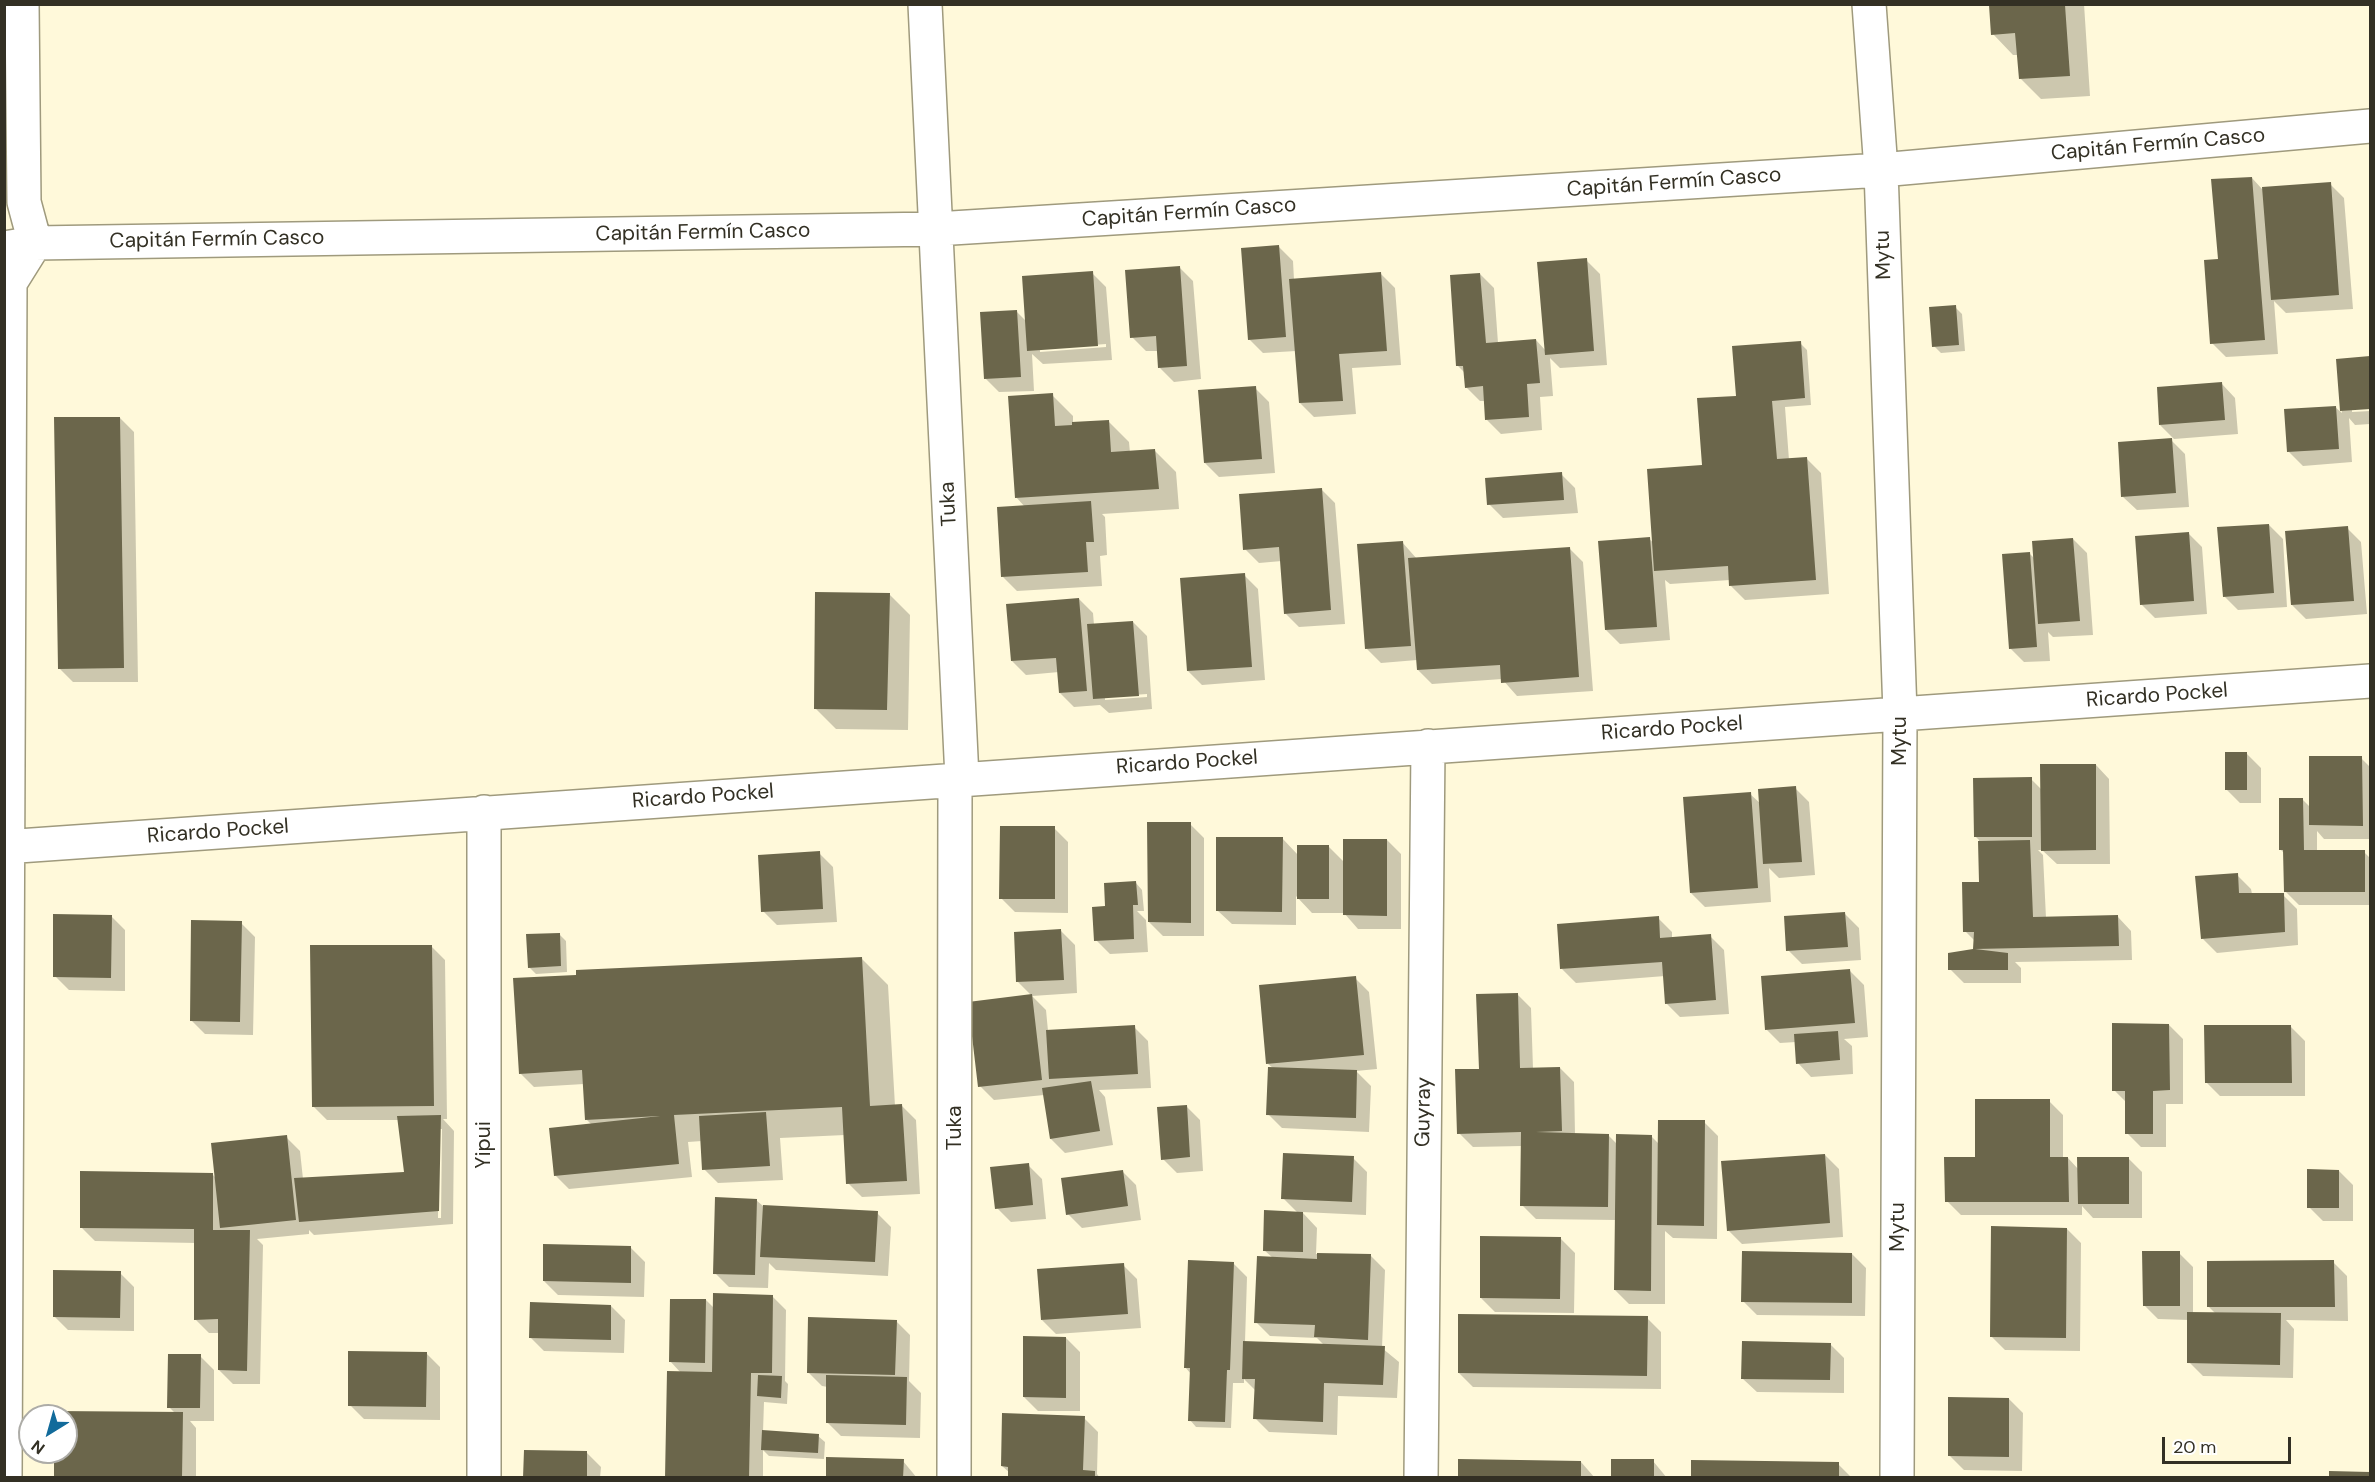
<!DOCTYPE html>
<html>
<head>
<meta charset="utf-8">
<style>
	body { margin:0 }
	#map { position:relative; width:2375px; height:1482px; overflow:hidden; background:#fff9da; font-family:"DM Sans",sans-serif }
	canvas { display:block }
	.frame { position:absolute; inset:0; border:6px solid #333024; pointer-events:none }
	.north { position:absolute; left:18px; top:1404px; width:60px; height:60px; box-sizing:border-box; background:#fff; border:2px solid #adaca7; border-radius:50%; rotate:217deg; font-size:16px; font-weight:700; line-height:24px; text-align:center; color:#333024 }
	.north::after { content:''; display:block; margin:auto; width:21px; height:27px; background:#126b9b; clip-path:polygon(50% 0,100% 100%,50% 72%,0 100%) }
	.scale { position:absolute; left:2162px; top:1437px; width:129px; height:27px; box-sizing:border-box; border:3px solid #333024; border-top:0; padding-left:8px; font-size:18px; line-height:21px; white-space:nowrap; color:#333024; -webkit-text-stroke:4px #fff; paint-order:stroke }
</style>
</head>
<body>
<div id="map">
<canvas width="2375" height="1482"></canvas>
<div class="frame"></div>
<div class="north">N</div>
<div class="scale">20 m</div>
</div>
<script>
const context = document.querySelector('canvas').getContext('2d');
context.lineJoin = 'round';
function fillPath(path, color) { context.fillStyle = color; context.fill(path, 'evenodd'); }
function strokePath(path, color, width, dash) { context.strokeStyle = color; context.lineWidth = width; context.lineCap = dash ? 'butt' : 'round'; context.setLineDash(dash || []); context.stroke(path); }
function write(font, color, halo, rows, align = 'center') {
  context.font = font + ' "DM Sans",sans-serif'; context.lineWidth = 6; context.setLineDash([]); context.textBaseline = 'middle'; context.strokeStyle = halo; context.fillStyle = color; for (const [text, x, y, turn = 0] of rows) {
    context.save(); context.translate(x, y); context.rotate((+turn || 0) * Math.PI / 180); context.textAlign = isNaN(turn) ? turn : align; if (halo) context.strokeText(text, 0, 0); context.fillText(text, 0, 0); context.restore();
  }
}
fillPath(new Path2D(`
	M1990 4H2084L2090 96 2041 99 2020 78 2018 55H2013L1993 34Z
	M2252 178 2262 189 2330 184 2344 198 2353 309 2286 313 2274 301 2278 354 2226 357 2212 343 2219 261Z
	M1279 247 1293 261 1294 280 1381 274 1395 288 1401 365 1352 368 1356 414 1314 417 1300 403 1296 351 1263 353 1249 339Z
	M1586 260 1600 274 1607 365 1560 368 1550 358 1553 396 1540 397 1542 430 1501 434 1487 420 1485 401H1480L1466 387 1465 373 1458 366 1480 274 1494 288 1498 343 1536 340 1546 351Z
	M1179 267 1193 281 1201 379 1174 382 1160 368 1159 351H1146L1132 337Z
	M1092 273 1106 287 1112 360 1043 364 1032 354 1034 391 999 392 985 378 1017 312 1027 322ZM1106 344V347L1040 352V349Z
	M1955 307 1962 314 1965 351 1941 353 1934 346Z
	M1800 343 1807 350 1811 405 1785 407 1789 460 1807 459 1821 473 1829 594 1745 600 1731 586 1730 580 1670 584 1665 580 1670 640 1620 644 1606 630 1649 539 1654 543 1704 466 1738 397Z
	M2370 358V408L2352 409V412L2370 411V424L2355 425 2349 418 2352 462 2303 466 2289 452 2335 407 2342 413 2337 360Z
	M2222 384 2235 398 2238 434 2174 439 2160 425Z
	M1255 388 1269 402 1275 473 1219 477 1205 463Z
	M1052 395 1073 416V423L1108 421 1129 442 1130 453 1155 451 1176 472 1179 509 1102 514 1105 517 1107 555 1100 556 1102 586 1017 591 1003 577 1025 507 1016 497Z
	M120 418 134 432 138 682H73L59 668Z
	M2171 440 2185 454 2189 507 2137 510 2123 497Z
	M1561 474 1575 488 1578 513 1503 518 1489 504Z
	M1321 489 1335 503 1345 624 1299 627 1285 613 1282 561 1259 563 1245 549Z
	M2269 525 2283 539 2287 607 2238 610 2224 596Z
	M2347 528 2361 542 2367 614 2306 619 2292 605Z
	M2188 533 2202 547 2207 614 2155 618 2141 604Z
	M2073 539 2087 553 2093 635 2053 637 2048 632 2050 661 2024 662 2010 648 2029 553 2034 558Z
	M1402 542 1417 559 1569 548 1583 562 1593 691 1517 696 1502 679 1432 684 1418 670 1417 660 1381 663 1367 649Z
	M1244 575 1258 589 1265 680 1202 685 1188 671Z
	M889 594 910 615 908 730 836 729 815 708Z
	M1079 599 1093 613 1094 625 1133 622 1147 636 1152 709 1109 713 1100 705 1074 707 1060 693 1059 672 1026 675 1012 661ZM1147 694V697L1105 700V697Z
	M2247 754 2261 768V803H2240L2226 789Z
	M2361 758 2370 767V839H2324L2317 831V852H2364L2370 858V905H2299L2285 891V854L2280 849 2302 799 2310 807Z
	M2096 765 2109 779 2110 864H2057L2042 850H2038L2043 855 2046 918 2118 917 2131 931 2132 960 2015 962 2021 968V983H1964L1950 969 1975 951V941L1965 931 1981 884 1979 840 1975 836 2031 779 2042 790Z
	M1795 788 1809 802 1815 875 1779 878 1769 868 1771 902 1705 907 1691 893 1750 794 1761 804Z
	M1190 824 1204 838V936H1163L1149 922Z
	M1054 828 1068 842V913L1015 912 1001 898Z
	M1282 838 1298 855 1328 846 1345 863 1387 840 1401 854V929H1358L1344 913H1312L1296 896V925L1232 924 1218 911Z
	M819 853 833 867 837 922 777 925 763 911Z
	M2237 875 2251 889 2252 894 2283 895 2297 909 2298 945 2217 953 2203 939Z
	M1136 883 1142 890 1144 911H1137L1146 920 1148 952 1110 954 1096 940 1109 908Z
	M1845 914 1859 928 1861 960 1802 964 1788 950Z
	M111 916 125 930V991L69 990 55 976Z
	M1658 918 1672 932V938L1710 936 1724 950 1729 1014 1680 1017 1666 1003 1665 976 1576 983 1562 969Z
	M241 923 255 937 253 1035 205 1034 191 1020Z
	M1061 931 1075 945 1077 993 1032 996 1018 982Z
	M559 934 566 941 567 972 536 974 529 967Z
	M431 946 445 960 447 1119H443L454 1131 453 1224 314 1235 309 1230V1234L257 1239 263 1245 260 1384H233L219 1370V1333H209L195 1319 196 1243 95 1241 81 1227 212 1174 216 1178 286 1137 300 1151 303 1179 405 1174 399 1120H327L313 1106ZM439 1129H442L441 1218H438Z
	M861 958 888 985 895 1106H902L916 1120 920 1194 862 1197 848 1183 845 1135 780 1138 783 1180 718 1183 704 1169 702 1141 688 1142 692 1177 569 1189 555 1175 592 1125 586 1119 584 1084 534 1087 520 1073Z
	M1850 971 1864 985 1868 1037 1844 1039 1852 1046 1853 1074 1811 1077 1798 1063 1796 1042 1780 1043 1766 1029Z
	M1355 978 1369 992 1377 1069 1356 1071 1371 1086 1369 1132 1282 1128 1268 1114 1273 1068 1268 1064Z
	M1517 994 1531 1008 1533 1069 1560 1068 1574 1082 1575 1134 1608 1135 1617 1144 1652 1137 1659 1144 1704 1122 1718 1136 1717 1239 1673 1238 1665 1231V1304H1629L1615 1290 1616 1220 1536 1219 1522 1205V1146L1473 1147 1459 1133 1480 1070Z
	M1032 996 1046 1010 1048 1031 1134 1027 1148 1041 1151 1088 1099 1090 1105 1097 1113 1145 1065 1153 1051 1139 1044 1095 994 1100 980 1086Z
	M2169 1025 2183 1039V1104H2166V1147H2141L2127 1133V1103L2114 1090Z
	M2291 1027 2305 1041V1096H2220L2206 1082Z
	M2049 1101 2063 1115V1158H2068L2079 1170 2128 1158 2142 1172V1218H2093L2082 1206V1215H1961L1947 1201 1977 1158Z
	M1186 1106 1200 1120 1203 1171 1177 1173 1163 1159Z
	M1825 1155 1839 1169 1843 1237 1742 1244 1728 1230Z
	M1353 1158 1367 1172 1366 1215 1302 1212 1317 1228 1316 1254 1371 1256 1385 1270 1382 1348 1399 1362 1397 1398 1338 1396 1337 1435 1269 1432 1255 1418 1256 1391 1244 1379V1383H1233L1231 1428 1196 1427 1190 1420 1191 1374 1185 1367 1233 1263 1247 1277 1245 1342 1324 1345 1317 1338 1270 1336 1256 1322 1273 1258 1264 1250 1298 1213 1283 1198Z
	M1028 1165 1042 1179 1046 1219 1011 1222 997 1208Z
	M1122 1171 1136 1185 1141 1220 1082 1228 1068 1214Z
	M2339 1171 2353 1185V1221H2323L2309 1207Z
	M756 1200 763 1206 877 1213 891 1227 888 1276 776 1270 769 1263 768 1288 729 1287 715 1273Z
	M2067 1229 2081 1243 2080 1351 2005 1350 1991 1336Z
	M1561 1239 1575 1253 1574 1313 1495 1312 1481 1298Z
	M631 1248 645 1262 644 1297 558 1295 544 1281Z
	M2179 1253 2193 1267V1313L2216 1314 2208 1306 2333 1262 2347 1276 2348 1321 2286 1320 2294 1329 2293 1378 2203 1376 2189 1362V1320L2158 1319 2144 1305Z
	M1852 1254 1866 1268 1865 1316 1757 1315 1743 1301Z
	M1123 1265 1137 1279 1141 1328 1056 1334 1042 1320Z
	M120 1273 134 1287V1331L68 1330 54 1316Z
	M772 1296 786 1310 785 1381 788 1384 787 1404 764 1402 763 1432 818 1436 825 1442 824 1459 769 1456 763 1450V1478H666L681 1373 670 1361 706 1300 715 1309Z
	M611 1306 625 1320 624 1353 544 1351 530 1337Z
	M1647 1318 1661 1332V1389L1473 1387 1459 1373Z
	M896 1321 910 1335 909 1381 921 1393 920 1438 841 1436 827 1422 828 1387 822 1386 808 1372Z
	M1066 1338 1080 1352V1411H1038L1024 1397Z
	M1830 1344 1844 1358V1393L1757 1392 1743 1379Z
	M426 1353 440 1367V1420L364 1419 350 1405Z
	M200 1356 214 1370V1421H190L196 1428V1478H56V1452H66V1416H56L176 1414 169 1407Z
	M2009 1399 2023 1413 2022 1471 1964 1470 1950 1456Z
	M1084 1418 1098 1432 1097 1474 1100 1478H1009L1010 1473 1002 1466Z
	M587 1453 601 1467 600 1478H525Z
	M903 1461 917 1478H827Z
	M1653 1461 1667 1478H1613Z
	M1581 1462 1595 1478H1460Z
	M1838 1464 1852 1478H1692Z`), '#0003');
fillPath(new Path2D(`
	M1989 5H2065L2070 76 2019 79 2015 33 1991 35Z
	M2252 177 2265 340 2210 344 2204 260 2218 259 2211 179Z
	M2331 182 2339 295 2271 300 2262 187Z
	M1279 245 1286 337 1248 340 1241 248Z
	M1587 258 1594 351 1545 355 1537 262Z
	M1180 266 1187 366 1158 368 1156 336 1130 338 1125 270Z
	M1093 271 1098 346 1027 351 1022 276Z
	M1381 272 1387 351 1339 354 1343 401 1299 403 1289 279Z
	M1480 273 1486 343 1536 339 1540 383 1527 384 1529 417 1485 420 1483 386 1465 388 1463 366H1456L1450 275Z
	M1956 305 1959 345 1932 347 1929 307Z
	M1017 310 1021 377 984 379 980 312Z
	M1801 341 1805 398 1772 401 1777 459 1807 457 1816 580 1729 586 1728 566 1654 571 1647 469 1702 465 1697 398 1736 396 1732 346Z
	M2370 356V409L2340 411 2336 359Z
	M2222 382 2225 420 2159 425 2157 387Z
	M1256 386 1262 459 1204 463 1198 390Z
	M1053 393 1055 426 1072 425V422L1109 420 1111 452 1155 449 1159 489 1015 498 1008 396Z
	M2336 406 2339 449 2287 452 2284 409Z
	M54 417H120L124 668 58 669Z
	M2172 438 2176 493 2121 497 2118 442Z
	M1562 472 1564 500 1487 505 1485 478Z
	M1322 488 1331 610 1284 614 1279 547 1243 550 1239 494Z
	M1091 501 1094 542H1086L1088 572 1001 577 997 507Z
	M2269 524 2274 593 2223 597 2217 527Z
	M2348 526 2354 601 2291 605 2285 531Z
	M2189 532 2194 601 2140 605 2135 536Z
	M1650 537 1657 627 1605 630 1598 541Z
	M2073 538 2080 621 2038 624 2032 541Z
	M1403 541 1411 646 1365 649 1357 544Z
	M1570 547 1579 677 1501 683 1500 665 1417 670 1408 558Z
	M2030 552 2037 647 2009 649 2002 554Z
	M1245 573 1252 667 1187 671 1180 578Z
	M815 592 890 593 887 710 814 709Z
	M1079 598 1087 691 1059 693 1056 658 1011 661 1006 604Z
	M1133 621 1139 696 1093 699 1087 624Z
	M2225 752H2247V790H2225Z
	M2309 756H2362L2363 826 2309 825Z
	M2040 764H2096V850L2041 851Z
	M2032 777V837H1974L1973 778Z
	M1796 786 1802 862 1763 864 1758 789Z
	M1751 792 1758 888 1690 893 1683 797Z
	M2279 798H2303L2304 850H2365V892H2284L2283 850H2279Z
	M1147 822H1191V923L1148 922Z
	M1000 826H1055V899H999Z
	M1216 837H1283L1282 912 1216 911Z
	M1343 839H1387V916L1343 915Z
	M2030 840 2033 917 2118 915 2119 946 1975 949 2008 953V970H1948V953L1973 949 1974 932H1963L1962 882H1979L1978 841Z
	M1297 845H1329V899H1297Z
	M820 851 823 909 761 912 758 855Z
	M2238 873 2239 893H2284L2285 932 2201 939 2195 876Z
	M1136 881 1138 905H1133L1134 939 1094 941 1092 907 1105 906 1104 883Z
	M1845 912 1848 947 1786 951 1784 916Z
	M53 914 112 915 111 978 53 977Z
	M1659 916 1660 938 1711 934 1716 1000 1665 1004 1662 962 1560 969 1557 924Z
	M191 920 242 921 240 1022 190 1021Z
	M1061 929 1064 980 1016 982 1014 932Z
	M560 933 561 966 528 968 526 934Z
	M310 945H432L434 1106 312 1107Z
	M862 957 870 1106 902 1104 907 1181 846 1184 842 1107 674 1115 679 1164 554 1176 549 1128 660 1116 585 1120 582 1070 519 1074 513 978 576 975V970Z
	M1850 969 1855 1023 1765 1030 1761 976Z
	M1356 976 1364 1055 1266 1064 1259 985Z
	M1518 993 1520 1068 1560 1067 1562 1131 1536 1132 1609 1134 1608 1207 1520 1206 1521 1132 1457 1134 1455 1069H1479L1476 994Z
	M1032 994 1042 1080 978 1087 968 1002Z
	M2112 1023 2169 1024 2170 1090 2153 1091V1134H2125V1091H2112Z
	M1135 1025 1138 1074 1049 1079 1046 1030Z
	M2204 1025H2291L2292 1083H2205Z
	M1838 1031 1840 1060 1796 1064 1794 1034Z
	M1268 1067 1357 1070 1356 1118 1266 1115Z
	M1091 1081 1100 1131 1050 1139 1042 1088Z
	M1975 1099H2050V1157H2068L2069 1202H1945L1944 1157H1975Z
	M1187 1105 1190 1157 1161 1160 1157 1107Z
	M766 1112 770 1166 702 1170 699 1116Z
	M441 1115 439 1211 299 1222 294 1178 404 1172 397 1116Z
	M1658 1120H1705L1704 1226 1657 1225Z
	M1616 1134 1652 1135 1651 1291 1614 1290Z
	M287 1135 296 1220 220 1228 211 1143Z
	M1283 1153 1354 1156 1352 1202 1281 1199Z
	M1825 1154 1830 1223 1727 1231 1721 1161Z
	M2077 1157H2129V1204H2078Z
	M1029 1163 1033 1205 995 1209 990 1167Z
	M2307 1169 2339 1170V1208H2307Z
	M1123 1170 1128 1206 1066 1215 1061 1178Z
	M80 1171 213 1173V1230H250L247 1371 218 1370V1319L194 1320V1229L80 1228Z
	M715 1197 757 1199 755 1275 713 1274Z
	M763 1205 878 1211 875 1262 760 1257Z
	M1264 1210 1303 1212V1252L1263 1251Z
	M1991 1226 2067 1228 2066 1338 1990 1337Z
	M1480 1236 1561 1237 1560 1299 1480 1298Z
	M543 1244 631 1246V1283L543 1281Z
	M1742 1251 1852 1253V1303L1741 1302Z
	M2142 1251H2180V1306H2143Z
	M1317 1253 1371 1254 1368 1340 1314 1337 1315 1325 1254 1323 1257 1256 1317 1259Z
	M1188 1260 1234 1262 1230 1370H1227L1225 1422 1188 1421 1190 1368H1184Z
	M2334 1260 2335 1307H2207V1261Z
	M1124 1263 1128 1314 1041 1320 1037 1269Z
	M53 1270 121 1271 120 1318 53 1317Z
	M713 1293 773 1295 772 1373H751L749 1478H665L667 1371 712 1372Z
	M670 1299H706L705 1363 669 1362Z
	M530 1302 611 1305V1340L529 1338Z
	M2187 1312 2281 1313 2280 1365 2187 1363Z
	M1458 1314 1648 1316 1647 1376 1458 1373Z
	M808 1317 897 1320 895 1375 807 1373Z
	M1023 1336 1066 1337V1398L1023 1397Z
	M1243 1341 1385 1346 1383 1385 1324 1383 1323 1422 1253 1419 1255 1379H1242Z
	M1742 1341 1831 1343 1830 1380 1741 1379Z
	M348 1351 427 1352 426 1407 348 1406Z
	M168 1354H201L200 1408H167Z
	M758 1375 782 1376 781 1398 757 1396Z
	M826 1375 907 1377 906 1425 826 1423Z
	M1948 1397 2009 1398V1457L1948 1456Z
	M54 1411 183 1412 182 1478H54V1452H66V1416H54Z
	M1002 1413 1085 1416 1083 1470 1095 1471V1478H1008V1467L1001 1466Z
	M762 1430 819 1434 818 1453 761 1450Z
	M524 1450 587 1451V1478H523Z
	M826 1457 904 1459 903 1478H826Z
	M1458 1459 1581 1461V1478H1458Z
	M1611 1459H1654V1478H1611Z
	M1691 1460 1839 1462V1478H1691Z
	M2329 1471 2370 1472V1478H2329Z`), '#6b664b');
const street = new Path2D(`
	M925 4 962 778
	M1869 4 1881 170 1900 713 1897 1478
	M4 248 35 243 936 229 1881 170 2370 126
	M4 847 2370 681
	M5 1478 10 283 35 243 24 202 22 4
	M484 1478V812
	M954 1478 955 779
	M1421 1478 1428 746`);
strokePath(street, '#9f9a7d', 36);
strokePath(street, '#fff', 33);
write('21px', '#333024', '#fff', [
	["Capitán Fermín Casco",2158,145,-5],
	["Capitán Fermín Casco",1674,183,-4],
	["Capitán Fermín Casco",1189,213,-4],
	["Capitán Fermín Casco",703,233,-1],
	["Capitán Fermín Casco",217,240,-1],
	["Mytu",1884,255,-92],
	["Tuka",949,504,-93],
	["Ricardo Pockel",2157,696,-4],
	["Ricardo Pockel",1672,729,-4],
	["Mytu",1900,741,-90],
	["Ricardo Pockel",1187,763,-4],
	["Ricardo Pockel",703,797,-4],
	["Ricardo Pockel",218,832,-4],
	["Guyray",1424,1112,-89],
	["Tuka",955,1128,-90],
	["Yipui",484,1145,-90],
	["Mytu",1898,1227,-90]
]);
</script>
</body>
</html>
